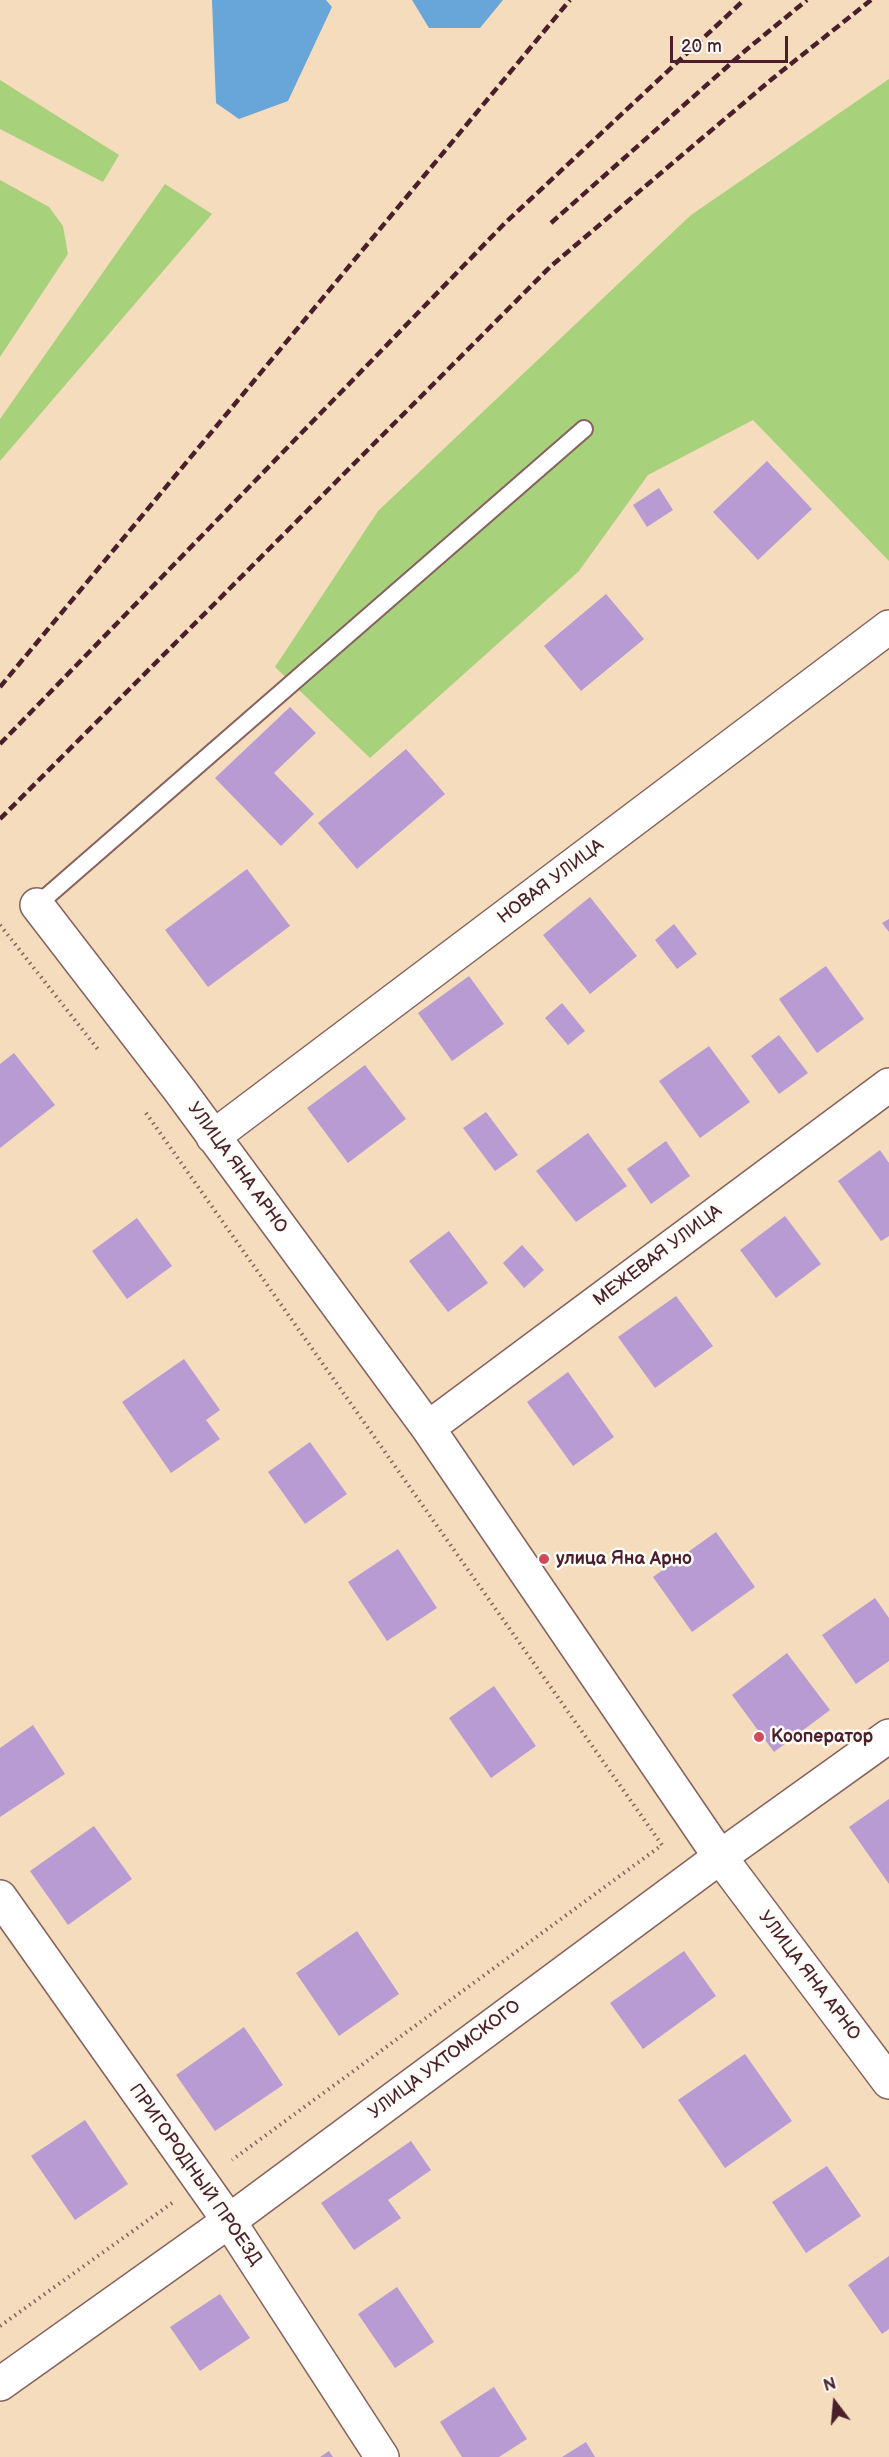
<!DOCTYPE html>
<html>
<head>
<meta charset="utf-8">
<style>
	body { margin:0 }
	#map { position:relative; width:889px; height:2457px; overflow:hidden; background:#f4dcbd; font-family:"Balsamiq Sans",sans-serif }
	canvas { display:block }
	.north { position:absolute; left:805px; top:2373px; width:60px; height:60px; -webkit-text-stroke:4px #fdfcf7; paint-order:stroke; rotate:344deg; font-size:16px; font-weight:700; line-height:24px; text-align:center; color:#4a1f2b }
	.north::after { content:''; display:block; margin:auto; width:21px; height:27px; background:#4a1f2b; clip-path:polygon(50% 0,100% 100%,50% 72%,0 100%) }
	.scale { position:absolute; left:670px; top:36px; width:118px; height:27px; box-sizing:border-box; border:3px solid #4a1f2b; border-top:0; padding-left:8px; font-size:18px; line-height:21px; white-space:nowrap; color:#4a1f2b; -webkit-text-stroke:4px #fdfcf7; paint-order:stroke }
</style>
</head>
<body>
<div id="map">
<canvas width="889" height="2457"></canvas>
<div class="north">N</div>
<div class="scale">20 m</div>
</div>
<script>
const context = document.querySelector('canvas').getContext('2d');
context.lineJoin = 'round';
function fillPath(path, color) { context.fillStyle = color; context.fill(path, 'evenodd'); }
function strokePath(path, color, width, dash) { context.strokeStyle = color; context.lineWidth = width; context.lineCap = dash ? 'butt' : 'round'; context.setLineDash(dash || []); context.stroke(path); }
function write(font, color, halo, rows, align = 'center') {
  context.font = font + ' "Balsamiq Sans",sans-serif'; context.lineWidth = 5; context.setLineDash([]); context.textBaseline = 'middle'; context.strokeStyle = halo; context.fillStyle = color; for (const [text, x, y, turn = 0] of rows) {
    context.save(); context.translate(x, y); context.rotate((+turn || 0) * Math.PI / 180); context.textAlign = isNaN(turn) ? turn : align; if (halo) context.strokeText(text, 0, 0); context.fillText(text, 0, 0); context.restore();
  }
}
fillPath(new Path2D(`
	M889 79V561L753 420 648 475 579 571 370 758 275 667 378 511 691 215Z
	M0 80 119 155 103 182 0 129Z
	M0 180 49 207 63 226 68 254 0 357Z
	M165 184 212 214 0 461V419Z`), '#a8d17c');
fillPath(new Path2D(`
	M212 0H326L332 7 288 101 239 119 216 103Z
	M412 0H503L480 28H429Z`), '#68a5d9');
fillPath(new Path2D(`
	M767 461 812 509 758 560 713 512Z
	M659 488 673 510 647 527 633 505Z
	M606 594 644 639 581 691 544 646Z
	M290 707 316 733 274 773 314 814 281 846 215 778Z
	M406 749 445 794 357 869 318 823Z
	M247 869 290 926 208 987 165 930Z
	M590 897 637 956 590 994 543 935Z
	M889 919V932L882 923Z
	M674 924 697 954 677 969 655 940Z
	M826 966 864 1019 817 1053 779 999Z
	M469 976 504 1024 452 1061 418 1013Z
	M562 1003 585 1031 568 1045 545 1018Z
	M779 1035 808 1073 779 1094 751 1056Z
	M709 1046 750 1102 700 1138 659 1081Z
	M14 1053 55 1105 0 1148V1064Z
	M365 1065 406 1119 348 1163 307 1108Z
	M486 1112 518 1155 495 1171 463 1128Z
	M588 1133 627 1186 576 1222 536 1171Z
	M666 1141 690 1176 651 1204 627 1169Z
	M880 1150 889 1163V1236L881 1241 838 1181Z
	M785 1216 821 1264 776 1298 740 1250Z
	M137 1218 172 1266 127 1299 92 1251Z
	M449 1231 488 1283 448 1312 409 1261Z
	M522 1245 544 1270 524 1288 503 1263Z
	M676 1296 713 1346 655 1388 618 1337Z
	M184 1359 220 1410 206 1420 220 1439 171 1473 122 1402Z
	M568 1372 614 1437 573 1466 527 1402Z
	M310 1442 347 1494 305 1524 268 1472Z
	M716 1532 755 1587 692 1632 653 1577Z
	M398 1549 437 1608 387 1641 348 1582Z
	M875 1598 889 1618V1661L856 1684 822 1635Z
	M787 1653 830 1710 774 1752 732 1695Z
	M494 1686 536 1746 491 1778 449 1718Z
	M33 1725 65 1774 0 1817V1748Z
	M889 1799V1884L849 1827Z
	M94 1826 132 1879 68 1925 30 1871Z
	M357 1931 399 1994 339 2036 296 1973Z
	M684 1951 716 1996 643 2049 610 2003Z
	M244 2027 283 2085 215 2131 176 2075Z
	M745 2054 792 2121 725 2168 678 2100Z
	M85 2120 128 2184 75 2220 31 2156Z
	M411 2141 431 2170 388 2200 401 2218 354 2250 321 2203Z
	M827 2166 861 2216 806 2253 772 2202Z
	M889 2256V2329L882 2334 848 2285Z
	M397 2287 434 2342 395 2368 358 2314Z
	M220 2294 250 2338 200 2371 170 2327Z
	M494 2387 527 2439 499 2457H462L440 2422Z
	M586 2442 595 2457H562Z
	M329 2451 333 2457H320Z`), '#b89bd3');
const service = new Path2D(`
	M37 905 584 429`);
const minor = new Path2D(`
	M37 905 181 1092 428 1428 720 1857 889 1736
	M213 1137 889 627
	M428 1428 889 1085
	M0 1897 229 2221 382 2457`);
const secondary = new Path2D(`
	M0 2384 229 2221 720 1857 889 2082`);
strokePath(service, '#86615e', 20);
strokePath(minor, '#86615e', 36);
strokePath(secondary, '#86615e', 36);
strokePath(new Path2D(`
	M0 925 100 1052
	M146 1113 662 1845 232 2160
	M0 2326 172 2203`), '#86615e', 4, [1.5, 4.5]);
strokePath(service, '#fff', 16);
strokePath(minor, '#fff', 33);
strokePath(secondary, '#fff', 33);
strokePath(new Path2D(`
	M551 223 746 50 807 0
	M0 687 570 0
	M0 744 505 223 744 0
	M0 819 551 266 772 79 871 0`), '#4a1f2b', 4.5, [9, 4.5]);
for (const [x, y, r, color] of [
	[544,1559,6,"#d1495b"],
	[759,1737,6,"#d1495b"]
]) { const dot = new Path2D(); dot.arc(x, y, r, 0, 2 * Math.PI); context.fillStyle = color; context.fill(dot); strokePath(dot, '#fdfcf7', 2); }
write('18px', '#4a1f2b', '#fdfcf7', [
	["НОВАЯ УЛИЦА",551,882,-37],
	["УЛИЦА ЯНА АРНО",237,1168,54],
	["МЕЖЕВАЯ УЛИЦА",658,1256,-37],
	["УЛИЦА ЯНА АРНО",809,1976,53],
	["УЛИЦА УХТОМСКОГО",445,2060,-37],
	["ПРИГОРОДНЫЙ ПРОЕЗД",195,2175,55]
]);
write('bold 18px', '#4a1f2b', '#fdfcf7', [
	["улица Яна Арно",556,1559],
	["Кооператор",771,1737]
], 'left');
</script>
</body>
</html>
